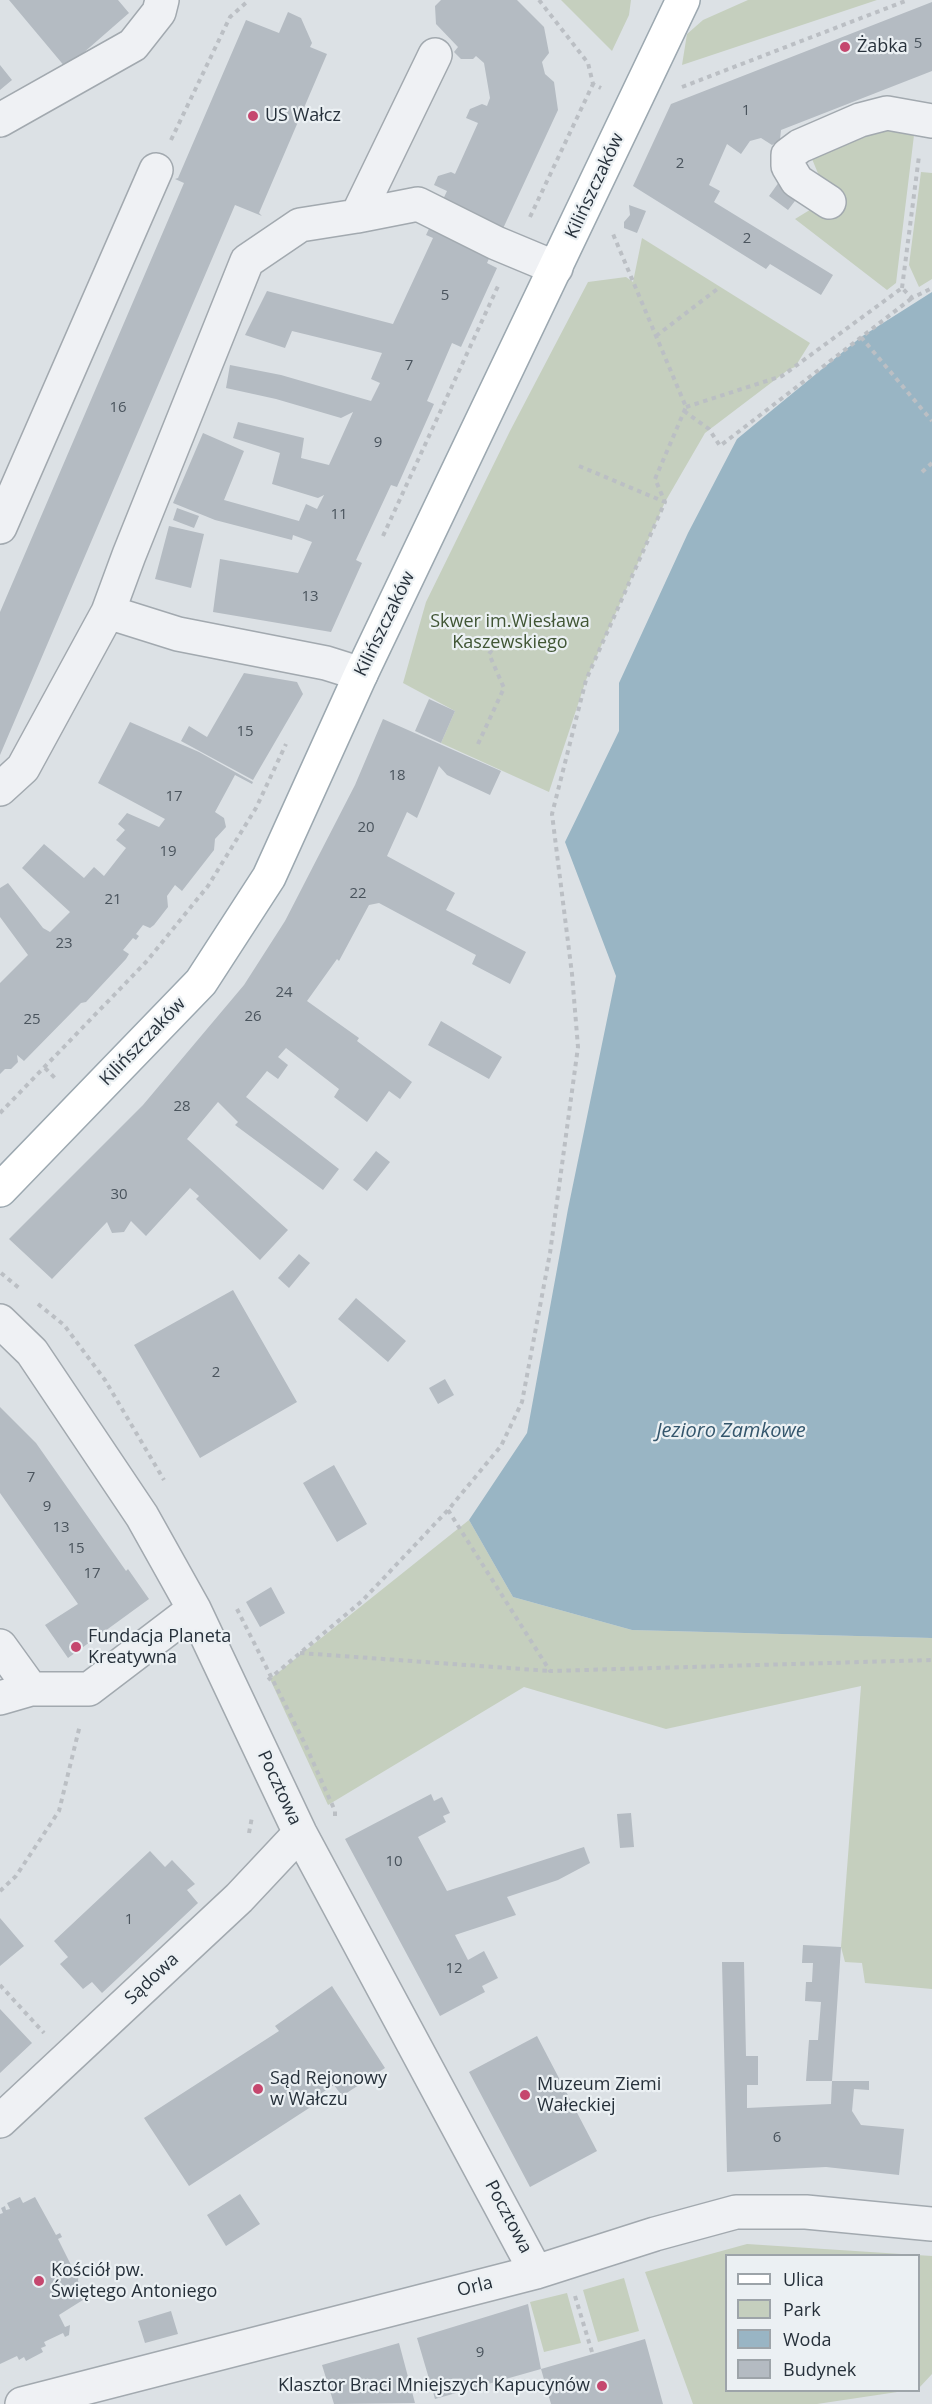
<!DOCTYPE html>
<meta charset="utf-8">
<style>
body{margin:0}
#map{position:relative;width:932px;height:2404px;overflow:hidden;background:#dce1e5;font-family:"Open Sans",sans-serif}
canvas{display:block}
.legend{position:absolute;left:725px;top:2254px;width:195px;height:138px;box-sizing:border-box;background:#ebf0f3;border:2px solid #9da4a9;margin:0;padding:8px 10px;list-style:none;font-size:18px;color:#27313b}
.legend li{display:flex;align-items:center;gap:12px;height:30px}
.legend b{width:30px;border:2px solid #9da4a9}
</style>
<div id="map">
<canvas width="932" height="2404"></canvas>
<ul class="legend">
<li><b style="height:8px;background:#fff"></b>Ulica</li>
<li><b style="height:16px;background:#c5cfbe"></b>Park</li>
<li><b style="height:16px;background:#99b5c4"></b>Woda</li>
<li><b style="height:16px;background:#b4bbc2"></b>Budynek</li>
</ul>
</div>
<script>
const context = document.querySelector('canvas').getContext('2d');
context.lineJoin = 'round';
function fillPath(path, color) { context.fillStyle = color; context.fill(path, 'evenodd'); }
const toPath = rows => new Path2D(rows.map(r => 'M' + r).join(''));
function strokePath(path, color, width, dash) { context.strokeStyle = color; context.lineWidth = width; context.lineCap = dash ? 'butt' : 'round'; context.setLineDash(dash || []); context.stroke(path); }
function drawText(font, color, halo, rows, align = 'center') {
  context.font = font + ' "Open Sans",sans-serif'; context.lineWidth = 4.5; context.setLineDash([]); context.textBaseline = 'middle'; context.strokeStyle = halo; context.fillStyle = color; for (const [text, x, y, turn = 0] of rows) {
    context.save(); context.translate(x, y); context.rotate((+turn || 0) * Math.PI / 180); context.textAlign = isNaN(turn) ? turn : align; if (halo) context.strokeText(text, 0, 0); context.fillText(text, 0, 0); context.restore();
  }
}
const green = toPath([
 [561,0,631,0,629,15,612,51],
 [748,0,877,0,682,65,687,34,703,20],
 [886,122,915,127,896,283,887,290,795,219,813,208,824,188,810,154],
 [921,172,932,173,932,279,919,287,909,265],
 [642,238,810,343,795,367,788,370,705,433,665,502,586,680,549,792,441,743,455,711,403,683,426,602,510,431,588,282,626,277,633,282],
 [469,1520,513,1597,632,1630,932,1638,932,1989,865,1983,862,1963,845,1962,841,1947,861,1686,666,1729,524,1687,328,1805,270,1679],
 [747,2244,932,2256,932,2374,919,2388,918,2256,726,2256,726,2390,904,2391,817,2404,693,2404,645,2272],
 [624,2278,639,2331,598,2342,583,2290],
 [567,2293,581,2343,544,2352,530,2302]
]);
const water = toPath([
 [932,292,932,1638,632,1630,513,1597,469,1520,527,1433,568,1209,616,976,565,842,619,731,619,683,688,533,737,439,861,337]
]);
const building = toPath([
 [9,0,118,0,129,13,66,68],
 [441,0,517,0,544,27,549,53,542,62,545,74,554,82,558,110,487,263,497,268,461,347,452,343,427,401,434,404,397,487,391,485,356,560,362,563,331,632,213,612,220,559,298,573,312,542,293,535,292,540,215,520,173,503,203,433,244,451,224,500,299,521,306,504,317,509,324,495,318,498,272,484,280,453,233,438,238,422,304,438,301,458,329,465,353,412,341,418,276,399,226,388,230,365,281,375,371,401,380,383,371,379,382,353,292,331,285,348,245,335,267,291,393,324,433,238,426,235,447,191,434,185,438,176,451,172,455,174,478,123,466,118,470,109,482,104,487,106,490,98,484,63,476,56,473,59,461,59,454,52,458,47,436,24,435,6],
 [932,2,932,71,781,130,780,140,772,145,761,138,750,141,741,154,727,144,709,185,720,191,714,202,833,275,821,295,770,264,766,269,633,186,671,104],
 [288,12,301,18,312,43,310,47,327,54,259,213,262,216,235,205,0,755,0,612,184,183,175,179,178,178,246,20,279,33],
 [0,65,12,80,0,90],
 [779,182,798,197,788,210,769,196],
 [629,205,646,211,637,233,624,228,624,222,630,215],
 [177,508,199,516,194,528,173,520],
 [169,526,204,534,191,588,155,579],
 [244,673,297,682,303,694,253,780,181,741,189,726,207,737],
 [429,699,455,711,441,743,415,731],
 [383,719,501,771,490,795,447,775,439,766,417,818,407,812,387,856,455,893,446,910,526,952,510,984,472,964,476,955,379,903,369,905,339,961,337,959,307,1001,359,1038,357,1041,412,1082,400,1099,389,1091,367,1122,334,1097,339,1089,286,1048,278,1057,288,1065,278,1079,267,1071,246,1097,339,1169,323,1190,235,1125,238,1122,218,1102,187,1139,288,1230,260,1260,196,1199,199,1196,190,1188,146,1236,131,1221,124,1232,112,1233,107,1222,52,1279,9,1239,143,1105,244,985,285,921,355,785],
 [130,722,199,752,253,782,252,784,235,775,215,812,224,818,226,827,215,839,214,850,182,891,175,885,167,896,168,907,154,925,150,928,143,925,136,934,139,936,136,940,133,938,123,950,129,954,126,959,86,1002,81,1003,24,1061,17,1055,18,1062,11,1069,5,1069,0,1074,0,983,28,955,0,917,0,888,8,883,43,928,50,932,70,912,22,868,44,844,84,878,94,867,104,876,126,848,116,840,125,830,118,824,127,813,159,827,165,819,98,783],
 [441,1021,502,1057,489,1079,428,1045],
 [376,1151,390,1162,367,1191,353,1180],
 [299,1254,310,1263,289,1288,278,1278],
 [233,1290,297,1402,200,1458,134,1345],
 [356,1298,406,1341,388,1362,338,1319],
 [445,1379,454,1395,438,1404,429,1388],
 [0,1407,36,1443,126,1571,128,1569,149,1599,68,1658,45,1625,78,1604,0,1493],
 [334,1465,367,1524,337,1542,303,1483],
 [271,1587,285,1613,260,1627,246,1602],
 [431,1794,434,1801,442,1797,450,1813,443,1816,446,1822,418,1837,447,1891,584,1847,590,1863,558,1880,507,1897,516,1915,455,1935,468,1960,484,1951,498,1978,482,1986,485,1992,440,2016,345,1839],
 [631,1813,634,1847,620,1848,617,1814],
 [150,1851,165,1867,172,1860,195,1884,187,1890,198,1903,102,1993,92,1982,83,1989,60,1964,68,1957,54,1941],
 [0,1918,24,1946,0,1966],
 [803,1945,841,1947,832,2081,806,2081,809,2040,818,2040,821,2002,805,2001,806,1982,812,1982,813,1963,802,1963],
 [722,1962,744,1962,746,2056,758,2056,758,2085,747,2085,747,2108,831,2104,832,2081,869,2081,869,2090,854,2089,852,2111,861,2125,904,2129,899,2175,826,2167,727,2172],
 [332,1986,385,2068,342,2096,334,2085,320,2094,323,2099,189,2186,144,2118,279,2031,275,2026],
 [0,2009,32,2043,0,2073],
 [537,2036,597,2151,530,2187,469,2072],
 [240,2194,260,2224,226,2246,207,2215],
 [20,2197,23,2203,35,2197,56,2235,60,2233,62,2237,58,2239,75,2273,79,2270,78,2281,86,2298,59,2315,65,2327,70,2325,69,2335,65,2337,63,2333,44,2342,46,2346,41,2348,43,2352,26,2361,24,2357,19,2360,17,2356,0,2364,0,2214,3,2213,1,2208,5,2206,6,2210,10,2209,7,2203],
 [528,2304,541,2369,645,2339,663,2404,551,2404,541,2369,435,2399,417,2338],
 [171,2311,178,2334,145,2343,138,2321],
 [399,2343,415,2403,334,2404,322,2365]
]);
const path = toPath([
 [539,0,588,63,593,84,601,88],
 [682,87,908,0],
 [171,140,230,17,249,0],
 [530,217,593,84],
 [902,288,919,156],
 [656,336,720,287],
 [861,337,932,421],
 [686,407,782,376,902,288,912,298,932,288],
 [684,411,709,429,720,446,912,298],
 [579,466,665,502],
 [922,472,932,463],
 [383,536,499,284],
 [478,744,504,688,489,654,501,637],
 [45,1068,57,1080],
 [0,1113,146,962,208,886,256,808,286,744],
 [1,1273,19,1288],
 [38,1304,64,1325,105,1380,164,1480],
 [448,1510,550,1671,932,1660],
 [237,1609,305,1744,335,1811,335,1819],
 [300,1653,550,1671],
 [268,1680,362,1601,448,1510,501,1446,522,1402,550,1253,578,1047,572,974,552,814,586,680,665,502,655,479,686,407,613,234],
 [249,1833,252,1817],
 [0,1891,16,1876,59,1811,80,1725],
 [0,1985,44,2033],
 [575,2296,592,2352]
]);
const minor = toPath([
 [0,120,133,45,159,12,162,0],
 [829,202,797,181,788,166,788,155,800,146,860,120,887,113,932,121],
 [357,216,418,204,496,243,556,268],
 [0,527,156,170],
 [361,674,326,663,178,634,108,612,129,555,247,261,300,225,357,216,435,55],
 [0,789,23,768,108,612],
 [0,1321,32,1352,142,1516,194,1609,300,1833,536,2272],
 [0,1646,31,1689],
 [0,1698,31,1689,89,1689,194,1609],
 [0,2121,239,1898,300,1833],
 [22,2404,536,2272,655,2234,736,2212,806,2212,932,2224]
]);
const major = toPath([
 [0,1190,201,982,269,877,361,674,683,0]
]);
const markers = [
 [845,47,6,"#c5476e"],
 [253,116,6,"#c5476e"],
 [76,1647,6,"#c5476e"],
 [258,2089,6,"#c5476e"],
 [525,2095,6,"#c5476e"],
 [39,2281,6,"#c5476e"],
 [602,2386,6,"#c5476e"]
];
const numberNames = [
 ["5",918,44],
 ["1",746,111],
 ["2",680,164],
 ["2",747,239],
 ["5",445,296],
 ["7",409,366],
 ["16",118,408],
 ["9",378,443],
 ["11",339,515],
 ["13",310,597],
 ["15",245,732],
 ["18",397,776],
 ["17",174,797],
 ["20",366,828],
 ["19",168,852],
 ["22",358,894],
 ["21",113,900],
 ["23",64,944],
 ["24",284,993],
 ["26",253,1017],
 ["25",32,1020],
 ["28",182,1107],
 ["30",119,1195],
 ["2",216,1373],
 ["7",31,1478],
 ["9",47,1507],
 ["13",61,1528],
 ["15",76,1549],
 ["17",92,1574],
 ["10",394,1862],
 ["1",129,1920],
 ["12",454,1969],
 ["6",777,2138],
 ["9",480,2353]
];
const poiNames = [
 ["Żabka",857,47],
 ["US Wałcz",265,116],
 ["Fundacja Planeta",88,1637],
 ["Kreatywna",88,1658],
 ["Sąd Rejonowy",270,2079],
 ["w Wałczu",270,2100],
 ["Muzeum Ziemi",537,2085],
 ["Wałeckiej",537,2106],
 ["Kościół pw.",51,2271],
 ["Świętego Antoniego",51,2292],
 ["Klasztor Braci Mniejszych Kapucynów",590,2386,"right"]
];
const streetNames = [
 ["Kilińszczaków",595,186,-65],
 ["Kilińszczaków",385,624,-64],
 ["Kilińszczaków",143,1042,-46],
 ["Pocztowa",279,1788,65],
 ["Sądowa",152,1979,-43],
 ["Pocztowa",508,2217,62],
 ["Orla",475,2287,-14]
];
const parkNames = [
 ["Skwer im.Wiesława",510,622],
 ["Kaszewskiego",510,643]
];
const waterNames = [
 ["Jezioro Zamkowe",731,1431]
];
fillPath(green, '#c5cfbe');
fillPath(water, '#99b5c4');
fillPath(building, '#b4bbc2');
strokePath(minor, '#a2a9af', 36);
strokePath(major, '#9ca8b0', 36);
strokePath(path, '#bbbfc4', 4, [4.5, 4.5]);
strokePath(minor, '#eff1f4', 33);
strokePath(major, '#fff', 33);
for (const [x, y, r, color] of markers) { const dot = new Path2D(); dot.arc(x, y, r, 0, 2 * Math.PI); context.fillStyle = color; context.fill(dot); strokePath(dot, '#ebf0f3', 2); }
drawText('15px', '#4a545d', null, numberNames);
drawText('18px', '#27313b', '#ebf0f3', poiNames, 'left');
drawText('18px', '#27313b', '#ebf0f3', streetNames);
drawText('18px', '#415635', '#ebf0f3', parkNames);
drawText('italic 20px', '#34566c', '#ebf0f3', waterNames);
</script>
